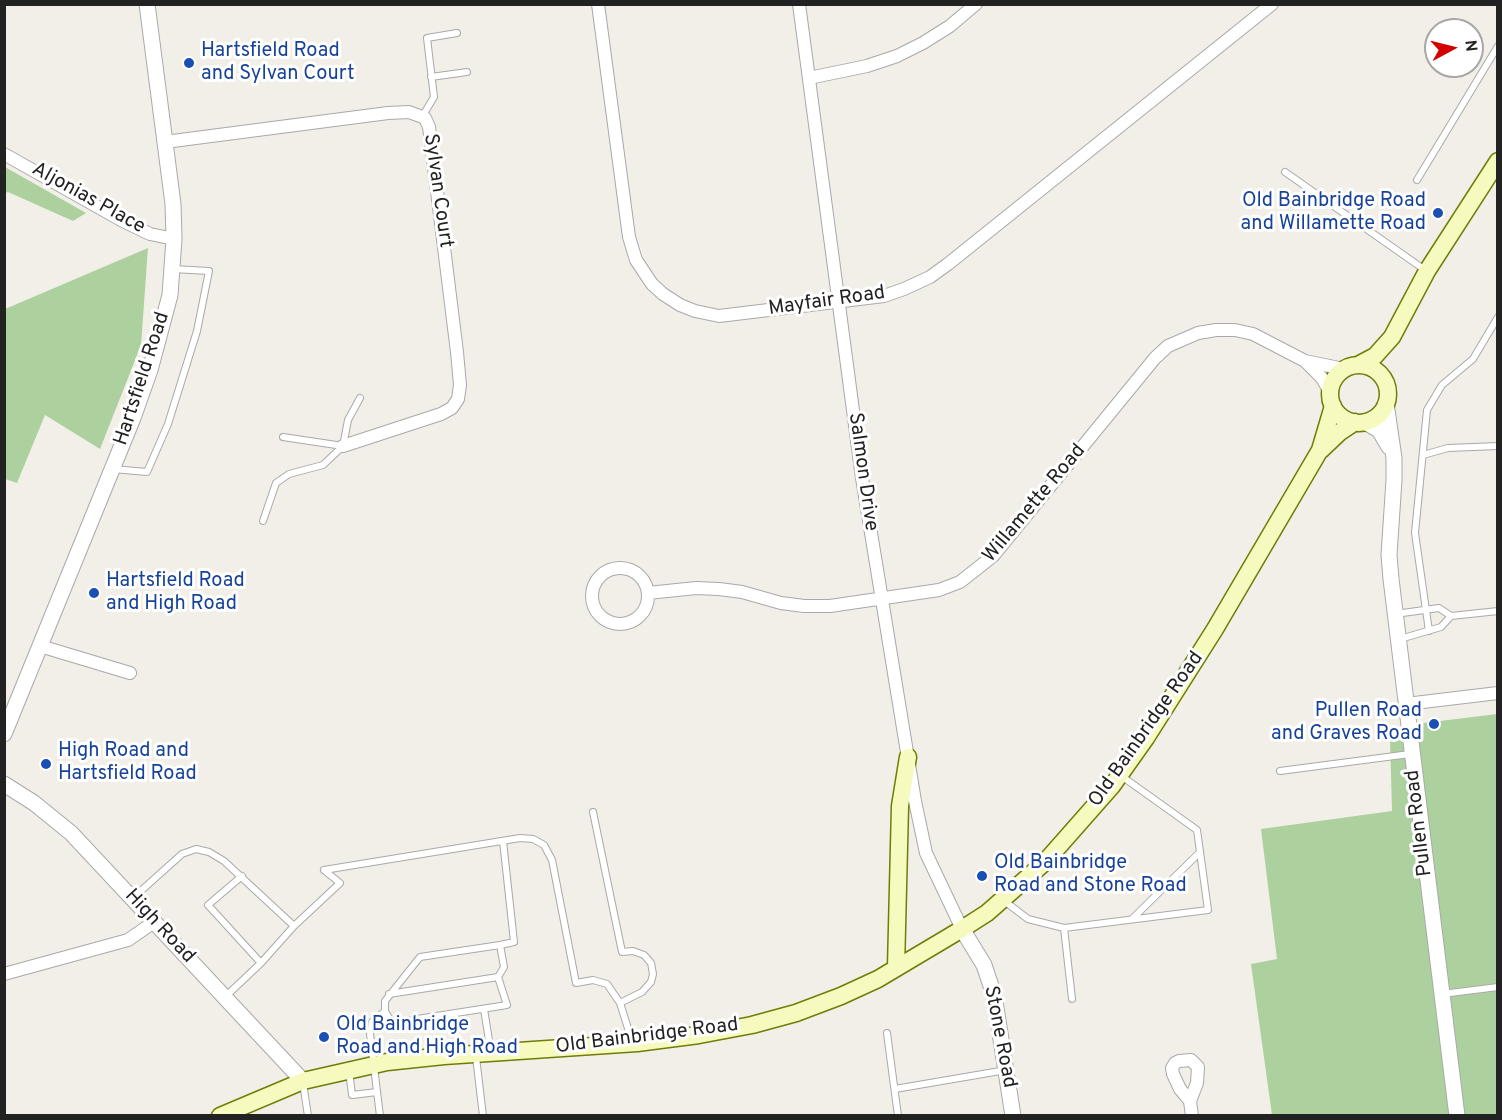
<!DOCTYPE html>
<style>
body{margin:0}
#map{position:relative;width:1502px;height:1120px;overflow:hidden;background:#f2efe9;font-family:Overpass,sans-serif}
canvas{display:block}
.frame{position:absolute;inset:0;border:6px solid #222;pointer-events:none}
.north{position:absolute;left:1424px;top:18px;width:60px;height:60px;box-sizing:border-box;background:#fff;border:2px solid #a7a7a7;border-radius:50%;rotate:83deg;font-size:16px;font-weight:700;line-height:24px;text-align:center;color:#222}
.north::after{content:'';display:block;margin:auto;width:21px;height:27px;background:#d40000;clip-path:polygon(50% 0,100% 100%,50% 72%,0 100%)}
</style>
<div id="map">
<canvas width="1502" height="1120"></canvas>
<div class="frame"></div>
<div class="north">N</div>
</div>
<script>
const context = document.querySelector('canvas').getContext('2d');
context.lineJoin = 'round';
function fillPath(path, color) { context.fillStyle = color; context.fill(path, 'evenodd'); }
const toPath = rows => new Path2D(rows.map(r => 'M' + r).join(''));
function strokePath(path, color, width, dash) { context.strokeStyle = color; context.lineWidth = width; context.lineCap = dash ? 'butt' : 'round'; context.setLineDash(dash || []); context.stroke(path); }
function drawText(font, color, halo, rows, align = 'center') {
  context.font = font + ' Overpass,sans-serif'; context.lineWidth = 6; context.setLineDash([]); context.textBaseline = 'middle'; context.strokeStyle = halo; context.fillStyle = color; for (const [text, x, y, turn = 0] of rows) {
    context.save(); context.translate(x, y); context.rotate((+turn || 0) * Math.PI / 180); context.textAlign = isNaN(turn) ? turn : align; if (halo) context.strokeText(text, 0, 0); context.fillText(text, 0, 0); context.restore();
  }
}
const forest = toPath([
 [5,167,86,213,73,221,8,192,5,193],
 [148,248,141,345,100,449,45,415,17,483,5,479,5,309],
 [1497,714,1497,1115,1272,1115,1251,964,1277,959,1261,829,1392,811,1390,738,1424,723]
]);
const service = toPath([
 [431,77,467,72],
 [422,117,434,97,427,38,457,33],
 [1285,172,1425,270],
 [1417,180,1498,46],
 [283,437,343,446],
 [1423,455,1448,448,1498,446],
 [113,469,147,472,168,424,197,331,209,271,173,269],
 [263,521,276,483,289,474,323,465,343,446,348,420,360,398],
 [1395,614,1439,608,1451,616],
 [1429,631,1415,533,1427,410,1442,385,1473,359,1498,317],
 [1400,639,1441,627,1451,616,1498,611],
 [1280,771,1410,754],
 [593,812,622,952,633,951,644,955,651,963,653,974,651,982,642,992,620,1003],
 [324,870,520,838,533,839,544,845,552,860,576,983,593,980,607,984,620,1003,632,1041],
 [242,876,208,905,261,963],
 [134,897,182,854,196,849,209,852,224,861,294,926],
 [1003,900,1028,919,1064,928,1208,910,1197,830,1120,775],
 [1132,919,1200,852],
 [1064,928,1072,999],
 [500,945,504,967,498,977,507,1005,398,1022,390,1020,385,1011,385,1001,420,957,500,945,514,942,503,841],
 [389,994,498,977],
 [1442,994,1498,987],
 [225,997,261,963,294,926,340,883,324,870],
 [484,1009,491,1053],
 [887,1033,898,1116],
 [476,1057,483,1116],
 [349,1071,352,1095,377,1092],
 [303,1083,308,1116],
 [895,1089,1006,1070],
 [380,1116,370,1034,372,1022,385,1011]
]);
const minor = toPath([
 [598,4,629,237,636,260,652,284,663,294,680,305,695,311,719,316,884,296,904,289,930,277,948,264,1272,4],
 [799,4,862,478,915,801,926,853,962,929],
 [809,78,867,66,897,56,923,43,950,26,976,4],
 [165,142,388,113,409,112,425,118,429,127,457,352,460,385,458,399,452,408,441,414,343,446],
 [4,154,121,220,150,234,174,239],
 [1306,362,1322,378,1330,392],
 '592 596a28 28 0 1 1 56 0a28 28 0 1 1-56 0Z',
 [648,593,696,588,719,589,742,592,781,603,804,606,830,606,939,590,960,582,993,556,1155,358,1168,346,1198,333,1216,330,1235,330,1253,334,1305,361,1344,369],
 [40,646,130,673],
 [1406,704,1498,693],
 [4,974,128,940,154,922],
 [1190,1101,1197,1083,1198,1067,1191,1060,1179,1061,1175,1063,1172,1068,1173,1074,1180,1089,1190,1101,1192,1116]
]);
const tertiary = toPath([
 [1386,403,1394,458,1394,480,1389,555,1391,579,1457,1116],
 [1365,422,1379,430,1389,447],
 [4,734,133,418,150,370,170,295,174,239,173,204,147,4],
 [4,784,34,803,71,833,303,1081],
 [962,929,984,965,994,995,1013,1116]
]);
const secondary = toPath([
 [1358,365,1375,356,1392,337,1427,271,1498,161],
 '1330 394a29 29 0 1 1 58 0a29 29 0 1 1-58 0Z',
 [1321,450,1340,432,1355,422],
 [896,968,900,806,908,757],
 [220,1116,303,1081,387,1062,444,1056,637,1043,699,1035,752,1025,796,1013,841,996,878,979,962,929,987,913,1045,862,1112,786,1146,738,1215,629,1320,450,1333,406]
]);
const markers = [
 [189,63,6,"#1a4fb4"],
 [1438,213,6,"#1a4fb4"],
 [94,593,6,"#1a4fb4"],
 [1434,724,6,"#1a4fb4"],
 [46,764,6,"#1a4fb4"],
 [982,876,6,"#1a4fb4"],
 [324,1037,6,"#1a4fb4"]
];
const transitNames = [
 ["Hartsfield Road",201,52],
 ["and Sylvan Court",201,75],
 ["Old Bainbridge Road",1426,202,"right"],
 ["and Willamette Road",1426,225,"right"],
 ["Hartsfield Road",106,582],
 ["and High Road",106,605],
 ["Pullen Road",1422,712,"right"],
 ["and Graves Road",1422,735,"right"],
 ["High Road and",58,752],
 ["Hartsfield Road",58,775],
 ["Old Bainbridge",994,864],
 ["Road and Stone Road",994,887],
 ["Old Bainbridge",336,1026],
 ["Road and High Road",336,1049]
];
const streetNames = [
 ["Sylvan Court",437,191,82],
 ["Aljonias Place",88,199,29],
 ["Mayfair Road",827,302,-8],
 ["Hartsfield Road",143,379,-72],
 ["Salmon Drive",862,472,82],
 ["Willamette Road",1035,504,-50],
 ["Old Bainbridge Road",1147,730,-55],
 ["Pullen Road",1420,823,-97],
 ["High Road",159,927,47],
 ["Old Bainbridge Road",647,1037,-7],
 ["Stone Road",999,1037,79]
];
fillPath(forest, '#add19e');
strokePath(service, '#a9a9a9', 8);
strokePath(minor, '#a9a9a9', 14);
strokePath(tertiary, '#a9a9a9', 17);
strokePath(secondary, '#707d05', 19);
strokePath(service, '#fff', 6);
strokePath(minor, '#fff', 12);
strokePath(tertiary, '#fff', 15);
strokePath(secondary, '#f7fabf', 16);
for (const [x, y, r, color] of markers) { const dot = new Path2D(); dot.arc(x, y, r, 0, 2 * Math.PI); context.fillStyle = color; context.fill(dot); strokePath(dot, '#fff', 2); }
drawText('20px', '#164399', '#fff', transitNames, 'left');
drawText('20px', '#222', '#fff', streetNames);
</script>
